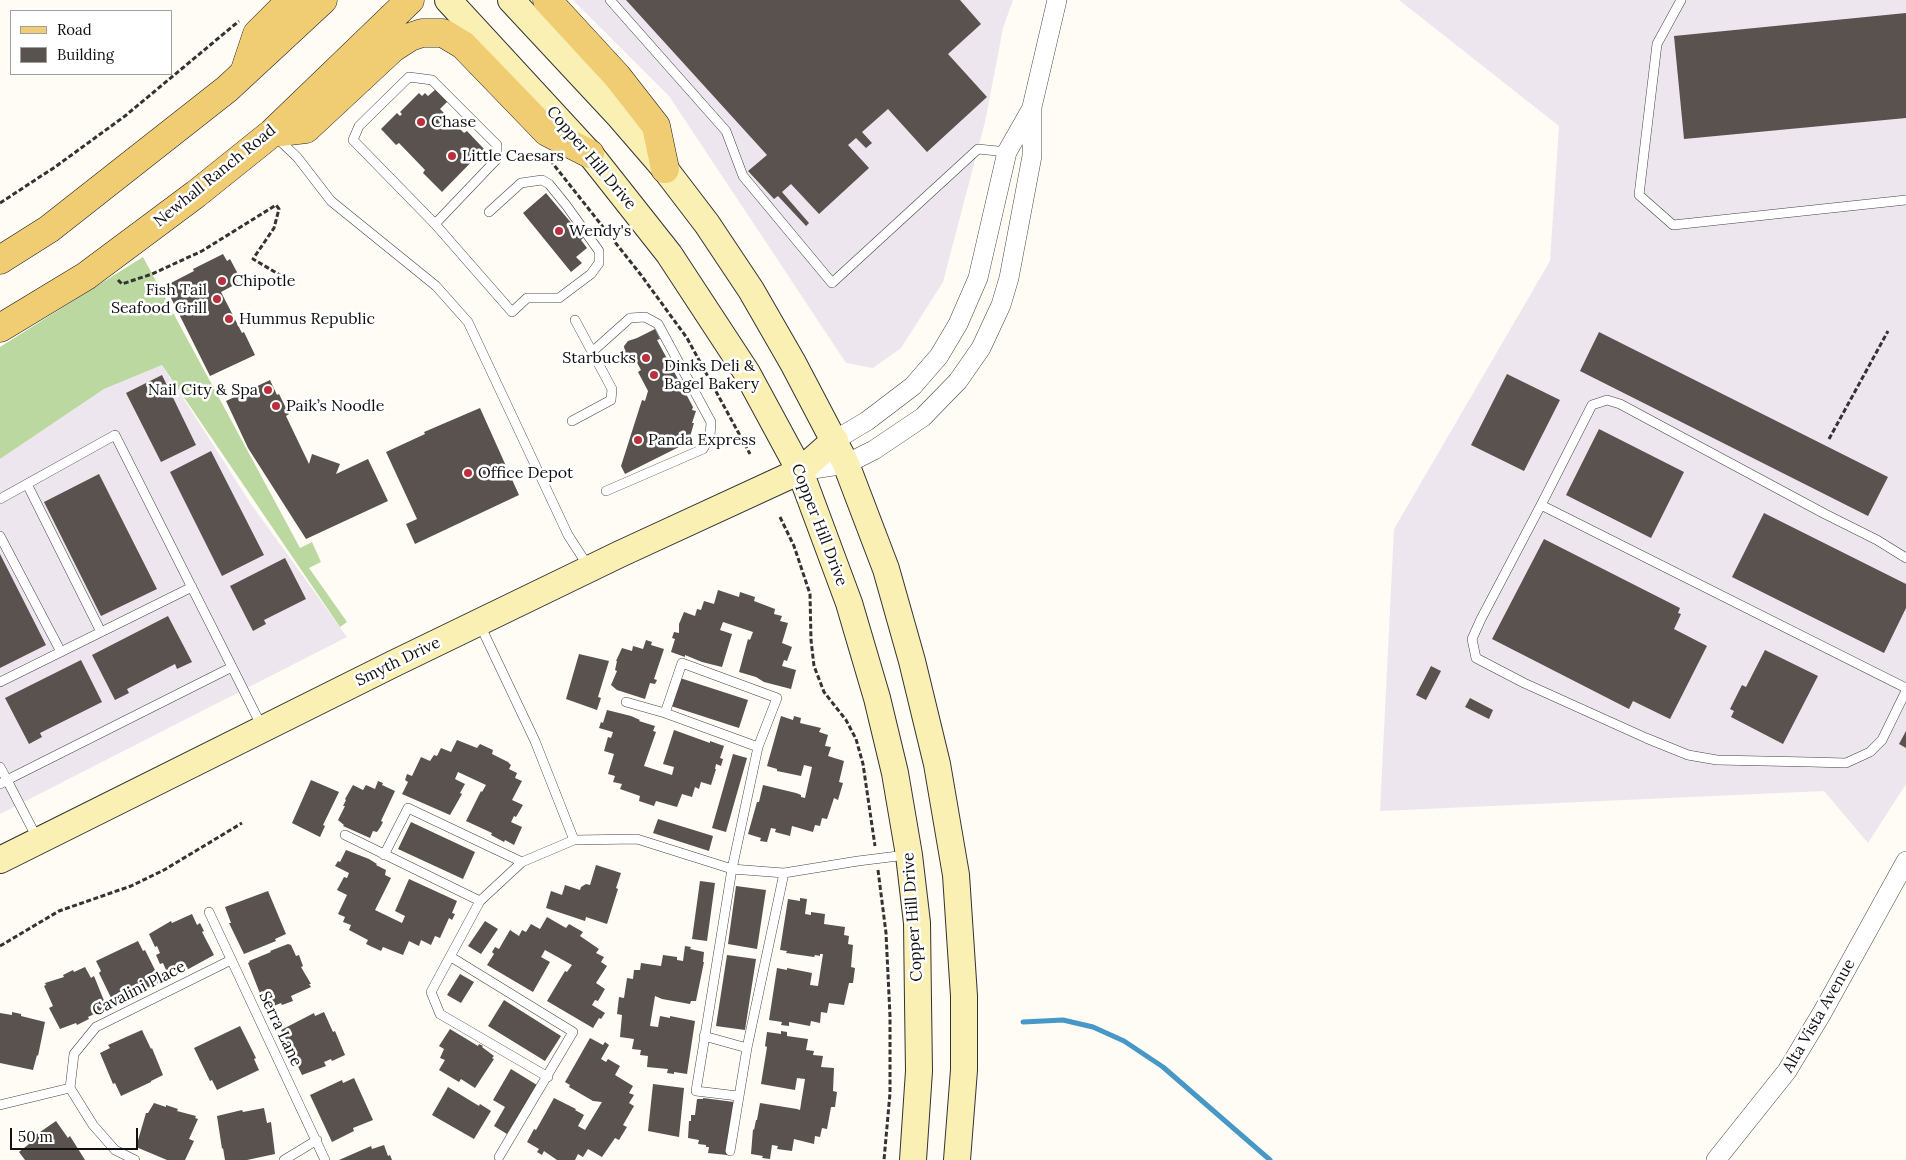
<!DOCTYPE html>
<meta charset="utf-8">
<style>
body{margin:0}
#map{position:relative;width:1906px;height:1160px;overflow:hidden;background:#fefcf5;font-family:Lora,serif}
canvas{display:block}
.legend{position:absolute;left:10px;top:10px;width:162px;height:65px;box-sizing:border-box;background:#fff;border:1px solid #a0a0a0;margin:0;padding:6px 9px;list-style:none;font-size:15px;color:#111}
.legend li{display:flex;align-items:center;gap:10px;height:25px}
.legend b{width:25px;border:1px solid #a0a0a0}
.scale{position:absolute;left:10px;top:1128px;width:128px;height:22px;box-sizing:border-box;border:2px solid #111;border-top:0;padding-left:6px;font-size:15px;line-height:18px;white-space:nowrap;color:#111;-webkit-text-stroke:4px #fff;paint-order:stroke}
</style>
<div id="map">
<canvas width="1906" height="1160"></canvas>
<ul class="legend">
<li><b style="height:6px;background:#f0cd73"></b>Road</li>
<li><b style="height:14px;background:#59524e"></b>Building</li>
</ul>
<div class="scale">50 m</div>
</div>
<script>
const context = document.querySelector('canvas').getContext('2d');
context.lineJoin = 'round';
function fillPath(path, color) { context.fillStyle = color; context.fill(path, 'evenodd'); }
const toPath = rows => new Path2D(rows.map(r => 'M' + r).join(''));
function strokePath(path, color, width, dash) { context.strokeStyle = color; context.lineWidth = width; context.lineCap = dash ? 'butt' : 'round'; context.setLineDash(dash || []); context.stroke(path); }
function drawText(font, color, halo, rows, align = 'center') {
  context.font = font + ' Lora,serif'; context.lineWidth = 5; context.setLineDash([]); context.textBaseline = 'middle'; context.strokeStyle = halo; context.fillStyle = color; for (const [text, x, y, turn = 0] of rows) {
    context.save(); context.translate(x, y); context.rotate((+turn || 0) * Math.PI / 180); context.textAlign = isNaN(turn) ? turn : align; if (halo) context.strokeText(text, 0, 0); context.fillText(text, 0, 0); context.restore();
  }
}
const industrial = toPath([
 [573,0,1013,0,1003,28,985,122,943,282,901,348,873,368,846,363,669,96],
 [1399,0,1906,0,1906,784,1868,843,1824,791,1380,811,1394,529,1550,261,1559,126],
 [162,365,251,504,347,637,0,814,0,459,104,389]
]);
const forest = toPath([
 [143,257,300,548,312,542,321,562,309,568,347,622,340,627,162,365,104,389,0,459,0,347]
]);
const stream = toPath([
 [1023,1022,1063,1020,1093,1027,1124,1041,1163,1067,1270,1160]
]);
const building = toPath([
 [626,0,960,0,981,24,948,54,987,97,927,152,888,109,862,132,872,143,866,148,856,138,848,145,869,168,819,214,791,184,782,192,809,223,806,226,778,196,774,199,748,171,767,155],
 [1906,13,1906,118,1684,139,1674,36],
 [436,89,448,101,440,109,464,133,467,131,484,149,442,192,423,173,425,170,399,143,396,145,381,129,397,113,400,116,402,114,400,112,419,93,422,96,425,93,428,96],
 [546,193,573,225,570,227,577,235,579,233,583,238,581,240,587,248,576,257,582,263,571,272,523,213],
 [223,254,227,261,230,259,238,274,235,276,238,283,221,292,242,333,244,332,255,355,210,376,165,286,194,271,193,269],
 [655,329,660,339,657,340,693,407,692,410,696,411,692,423,694,423,687,447,683,445,625,474,621,466,642,400,645,401,648,391,638,372,641,370,635,359,630,359,625,354,624,346,628,341,637,338],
 [1599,332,1888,477,1868,516,1580,371],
 [1507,374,1560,400,1524,471,1471,445],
 [162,375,196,445,161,462,126,393],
 [270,380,277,395,279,394,289,414,286,416,309,464,312,454,340,464,336,474,368,459,388,501,306,539,248,448,226,401],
 [480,408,519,495,415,544,406,524,417,519,386,452,425,434,424,432],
 [1599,429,1684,472,1651,538,1566,495],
 [211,451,264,555,222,576,170,472],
 [99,474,157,589,101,616,44,502],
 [1764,513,1906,584,1906,608,1884,653,1732,577],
 [1544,539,1680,608,1678,613,1681,614,1674,629,1707,646,1670,719,1633,701,1629,709,1492,639],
 [0,554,46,645,0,668],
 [285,558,306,599,264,620,266,624,253,631,230,586],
 [718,590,739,597,740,592,755,597,754,601,775,609,774,614,782,616,780,621,788,623,782,643,792,647,787,661,784,660,782,666,796,670,791,689,764,682,756,677,739,672,748,639,750,640,753,632,723,622,720,630,732,634,722,667,702,662,685,655,685,657,671,652,675,639,672,638,674,632,679,633,679,624,684,612,695,616,697,609,701,610,704,601,714,604],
 [168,616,192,662,177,669,175,664,127,689,129,693,115,700,92,655],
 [646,640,652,642,651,645,664,649,654,679,657,680,655,684,650,683,645,699,617,690,611,685,617,671,615,670,617,661,616,661,622,648,632,651,633,646,643,649],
 [1765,650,1818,676,1783,744,1731,717,1734,711,1730,709,1742,685,1746,687],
 [579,654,609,661,598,697,601,698,597,710,566,699],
 [81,660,102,702,40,733,42,737,29,744,5,698],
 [1431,666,1441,671,1426,700,1416,695],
 [680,678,748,700,739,728,671,706],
 [1470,698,1493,710,1489,719,1465,707],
 [607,710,631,716,640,720,639,721,655,726,653,731,656,732,644,766,672,775,674,767,663,764,674,730,710,743,710,741,724,746,720,758,723,759,721,766,716,764,715,769,716,769,711,785,701,782,699,789,695,787,692,797,682,794,677,807,656,801,654,806,639,801,640,796,620,789,622,784,613,782,615,776,608,774,614,754,604,751,608,737,611,738,613,732,599,728,601,722,603,723],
 [781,716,793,720,794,716,801,718,800,723,821,728,819,732,828,735,825,746,831,747,828,756,844,761,839,782,843,783,838,800,834,798,827,819,822,818,820,826,815,825,813,832,792,826,790,836,775,832,776,829,771,828,767,842,760,841,761,838,748,834,757,802,759,802,763,785,796,793,801,795,801,797,805,798,812,767,804,765,801,776,777,771,777,769,767,766],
 [1906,731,1906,748,1899,744],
 [457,740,477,748,480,744,493,750,492,754,508,762,511,765,509,769,517,773,515,778,522,781,512,800,523,805,516,817,514,816,511,822,522,827,514,845,505,840,504,842,491,835,492,833,466,821,481,791,482,792,486,785,458,772,455,779,465,784,460,793,462,794,450,815,402,794,408,782,405,780,407,774,412,776,421,757,430,761,434,755,437,756,441,748,451,752],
 [733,754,747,758,726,832,712,828],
 [311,780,339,792,323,825,325,826,320,837,292,823],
 [378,781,383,783,382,785,395,791,381,821,383,822,381,826,377,832,373,831,370,838,343,826,344,825,338,820,345,806,343,806,346,800,345,799,353,785,363,790,366,785,375,789],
 [658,819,713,836,709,851,653,833],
 [411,822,475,852,463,879,398,849],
 [346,850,369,859,377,864,376,865,386,870,385,875,391,878,375,910,402,923,405,916,395,911,409,879,457,901,452,913,455,914,452,920,449,918,440,938,435,936,431,945,421,940,419,946,409,941,403,955,383,947,381,951,366,944,368,940,349,930,351,925,343,922,345,917,338,914,347,895,337,890,344,877,347,878,349,873,335,866,338,861,340,862],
 [596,865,621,873,616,888,618,889,607,924,586,917,585,921,546,908,551,891,562,895,565,885,580,890,581,887,586,884,590,885],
 [700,881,715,883,707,941,692,939],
 [736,886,766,890,757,949,728,944],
 [268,891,286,934,275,939,276,941,244,954,229,923,231,923,225,907],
 [800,898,807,899,805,914,811,915,811,912,825,914,824,924,845,927,844,935,849,936,848,944,853,945,851,967,855,968,853,983,849,983,844,1005,829,1003,827,1013,821,1012,820,1023,811,1021,810,1026,789,1022,789,1026,781,1025,782,1022,769,1020,777,968,787,970,787,968,812,973,810,985,818,986,823,954,820,954,820,956,815,955,814,957,786,953,787,951,780,950,788,899,800,901],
 [192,914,197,925,200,923,204,931,202,932,214,955,183,972,183,970,169,977,163,963,160,964,156,955,160,953,157,946,155,947,149,934,171,921,172,923],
 [547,917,566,928,569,924,583,932,580,936,599,949,596,953,604,957,601,962,607,966,596,983,605,989,598,1001,595,1000,592,1005,605,1013,601,1019,599,1018,593,1028,547,1001,565,971,567,972,572,965,545,950,541,957,550,962,533,992,487,965,494,954,492,952,495,947,499,949,510,930,519,936,522,930,526,932,531,924,540,929],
 [485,921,498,929,481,954,468,946],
 [138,941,143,951,145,950,161,982,114,1004,99,973,101,971,96,961],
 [288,944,291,945,296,956,299,955,303,966,301,967,311,984,309,984,311,987,291,996,293,1001,282,1005,281,1003,269,1008,263,995,261,996,248,963,250,962,249,961,271,952,270,951],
 [685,946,691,947,690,949,704,952,703,962,704,962,696,1001,691,1001,690,1004,662,999,655,996,650,1026,658,1027,660,1016,670,1018,670,1016,695,1021,687,1074,674,1072,674,1074,667,1073,668,1069,647,1067,648,1056,640,1055,641,1050,632,1049,634,1039,620,1037,622,1015,617,1014,619,997,624,998,627,978,633,979,634,970,640,970,641,963,661,966,663,955,677,957,677,960,683,961],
 [727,955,756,959,745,1030,716,1026],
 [85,967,91,978,94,976,107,1008,88,1017,89,1019,77,1025,76,1023,60,1029,49,1008,53,1006,44,986,46,985,45,983,64,977,63,975,73,970,74,972],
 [460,974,474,982,461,1003,447,995],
 [504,1000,561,1036,545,1061,488,1026],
 [12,1012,21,1014,21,1016,45,1022,38,1056,37,1055,33,1070,0,1063,0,1013,12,1015],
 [324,1012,333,1032,335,1031,345,1055,332,1061,331,1059,324,1062,326,1066,302,1075,281,1030,314,1013,315,1016],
 [240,1026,256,1058,254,1059,259,1070,217,1090,212,1080,210,1081,194,1048],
 [450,1029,478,1046,479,1044,483,1046,482,1047,494,1056,492,1058,494,1059,475,1088,461,1079,459,1082,439,1070,445,1060,440,1058,444,1049,439,1046],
 [142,1030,151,1049,152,1048,163,1075,151,1081,151,1082,121,1096,115,1083,113,1084,100,1053,110,1048,108,1045],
 [781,1031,787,1032,787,1036,808,1039,806,1050,814,1051,813,1055,823,1056,821,1067,834,1068,833,1091,837,1092,835,1107,831,1107,827,1129,822,1128,820,1137,815,1136,814,1144,794,1139,792,1151,777,1149,778,1146,772,1145,770,1159,762,1158,763,1156,751,1154,753,1129,754,1130,756,1120,757,1120,760,1103,797,1109,800,1110,805,1079,797,1078,795,1090,761,1084,767,1047,765,1046,767,1032,781,1034],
 [590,1038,603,1045,605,1042,609,1045,601,1059,606,1062,608,1059,620,1066,615,1075,633,1086,629,1093,634,1095,629,1103,634,1106,623,1125,627,1127,619,1140,615,1138,602,1157,588,1149,583,1157,578,1154,575,1160,557,1160,544,1151,542,1155,537,1152,539,1149,527,1142,534,1129,536,1130,554,1098,576,1109,575,1110,584,1115,578,1126,585,1130,602,1102,593,1101,569,1087,570,1085,565,1082],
 [511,1069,537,1085,507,1134,494,1126,505,1107,493,1100],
 [354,1078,373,1120,353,1128,354,1131,332,1142,310,1095,342,1080,343,1083],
 [653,1084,684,1088,679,1137,648,1131],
 [448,1087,479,1106,480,1104,491,1111,474,1139,432,1115],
 [703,1098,734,1102,727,1155,708,1153,709,1147,706,1147,706,1145,698,1144,699,1140,688,1138,689,1121,691,1121,691,1115,695,1115,697,1099,703,1099],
 [154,1103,166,1107,166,1105,178,1109,177,1111,196,1116,195,1118,198,1119,189,1139,194,1141,185,1160,167,1160,136,1147,146,1113,148,1113],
 [264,1108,267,1123,271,1122,275,1154,247,1160,225,1160,223,1148,222,1149,217,1116,242,1110,243,1112],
 [56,1121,68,1138,70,1136,85,1160,25,1160,19,1152,29,1144,27,1141],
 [384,1145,388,1156,390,1155,392,1160,339,1160,371,1146,372,1149]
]);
const path = toPath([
 [550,160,641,275,687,338,750,454],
 [0,203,55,167,125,116,239,21],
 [118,280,122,284,152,274,202,251,276,205,279,209,274,228,253,259,280,275],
 [1829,439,1888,331],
 [780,517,794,546,810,594,811,640,814,666,824,692,846,720,856,739,863,764,875,846],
 [878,870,886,933,890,1016,890,1093,884,1160],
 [0,946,59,911,131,886,164,870,242,823]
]);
const lane = toPath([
 [610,0,726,131,743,176,832,283,978,149,1007,152],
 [1681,0,1657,44,1639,195,1673,225,1906,200],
 [277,138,297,157,331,201,436,286,468,322,568,535,588,566],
 [435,224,497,159,497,145,432,80,409,77,359,126,353,140,435,224,512,312,527,298,559,298,591,274,599,263,599,251,566,205,549,184,542,180,521,183,489,212],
 [592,352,630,318,645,317,658,324,711,422,710,437,703,449,606,491],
 [572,421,611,400,612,389,575,320],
 [27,484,101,632],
 [0,499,115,435,232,667],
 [1541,505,1481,619,1472,639,1476,658,1524,683,1646,738,1688,755,1717,760,1810,762,1846,763,1870,752,1882,740,1906,691],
 [0,536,61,652],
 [1906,558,1877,540,1825,514,1620,404,1607,400,1592,405,1541,505,1906,688],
 [480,625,535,741,574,840],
 [0,682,192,587],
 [626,702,665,713,758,747],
 [665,713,682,663,777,698,758,747,732,869,696,1091,738,1096],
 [0,767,7,780,0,784],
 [345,835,480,901],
 [37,838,7,780,232,667,262,727],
 [384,855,408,808,522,862],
 [209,912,325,1160],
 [451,957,573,1032,499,1157],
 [704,1036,747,1048],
 [548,1077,440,1014,431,992,480,901,522,862,574,840,637,839,732,869,784,873,858,861,906,855],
 [0,1105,70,1088],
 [730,1151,747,1048,784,873],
 [135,1160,115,1150,93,1125,70,1088,74,1054,96,1027,231,960],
 [284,1160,317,1140]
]);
const street = toPath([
 [835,440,867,421,913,386,939,356,958,324,978,278,1007,152,1032,108],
 [800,471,846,464,874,450,923,417,958,381,981,348,1001,305,1009,278,1032,156,1032,107,1057,0],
 [1716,1160,1787,1071,1822,1013,1906,861]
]);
const secondary = toPath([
 [448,0,590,154,669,254,747,373,800,471,849,603,877,698,895,773,909,855,917,923,918,1002,919,1071,913,1160],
 [511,0,620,117,665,169,707,224,751,290,793,363,846,464,886,569,912,661,937,764,956,875,964,996,964,1070,957,1160],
 [0,860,393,664,620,554,800,471,835,440]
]);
const primary = toPath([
 [547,0,617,76,656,126,665,169],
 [245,70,257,34,291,0],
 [272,133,306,129,393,48,410,37,422,33,443,33,463,45,547,132,590,154],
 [0,260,49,229,227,89,323,0],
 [0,328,86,276,196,194,272,133,410,0]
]);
const markers = [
 [421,122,5,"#ba303c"],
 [452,156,5,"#ba303c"],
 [559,231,5,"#ba303c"],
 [222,281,5,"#ba303c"],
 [217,299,5,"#ba303c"],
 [229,319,5,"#ba303c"],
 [646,358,5,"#ba303c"],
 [654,375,5,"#ba303c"],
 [268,390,5,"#ba303c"],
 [276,406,5,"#ba303c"],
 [638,440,5,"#ba303c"],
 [468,473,5,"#ba303c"]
];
const poiNames = [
 ["Chase",431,122],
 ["Little Caesars",462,156],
 ["Wendy's",569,231],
 ["Chipotle",232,281],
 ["Fish Tail",207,290,"right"],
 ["Seafood Grill",207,308,"right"],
 ["Hummus Republic",239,319],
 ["Starbucks",636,358,"right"],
 ["Dinks Deli &",664,366],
 ["Bagel Bakery",664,384],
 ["Nail City & Spa",258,390,"right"],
 ["Paik’s Noodle",286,406],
 ["Panda Express",648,440],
 ["Office Depot",478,473]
];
const streetNames = [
 ["Copper Hill Drive",591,158,50],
 ["Newhall Ranch Road",215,176,-39],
 ["Copper Hill Drive",819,525,69],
 ["Smyth Drive",398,662,-26],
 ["Copper Hill Drive",913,917,-94],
 ["Cavalini Place",139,989,-27],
 ["Alta Vista Avenue",1819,1016,-60],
 ["Serra Lane",280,1029,65]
];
fillPath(industrial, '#ede6ee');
fillPath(forest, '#bbd8a0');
strokePath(stream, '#4798c6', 5);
fillPath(building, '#59524e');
strokePath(lane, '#444', 10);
strokePath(street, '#444', 20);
strokePath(secondary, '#333', 28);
strokePath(primary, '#222', 29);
strokePath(path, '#333', 3, [5, 2.5]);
strokePath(lane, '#fff', 9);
strokePath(street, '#fff', 19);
strokePath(secondary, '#faf0b4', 26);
strokePath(primary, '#f0cd73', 28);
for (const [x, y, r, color] of markers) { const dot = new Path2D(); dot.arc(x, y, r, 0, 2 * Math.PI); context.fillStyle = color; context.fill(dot); strokePath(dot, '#fff', 2); }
drawText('16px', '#111', '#fff', poiNames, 'left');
drawText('16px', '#111', '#fff', streetNames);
</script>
